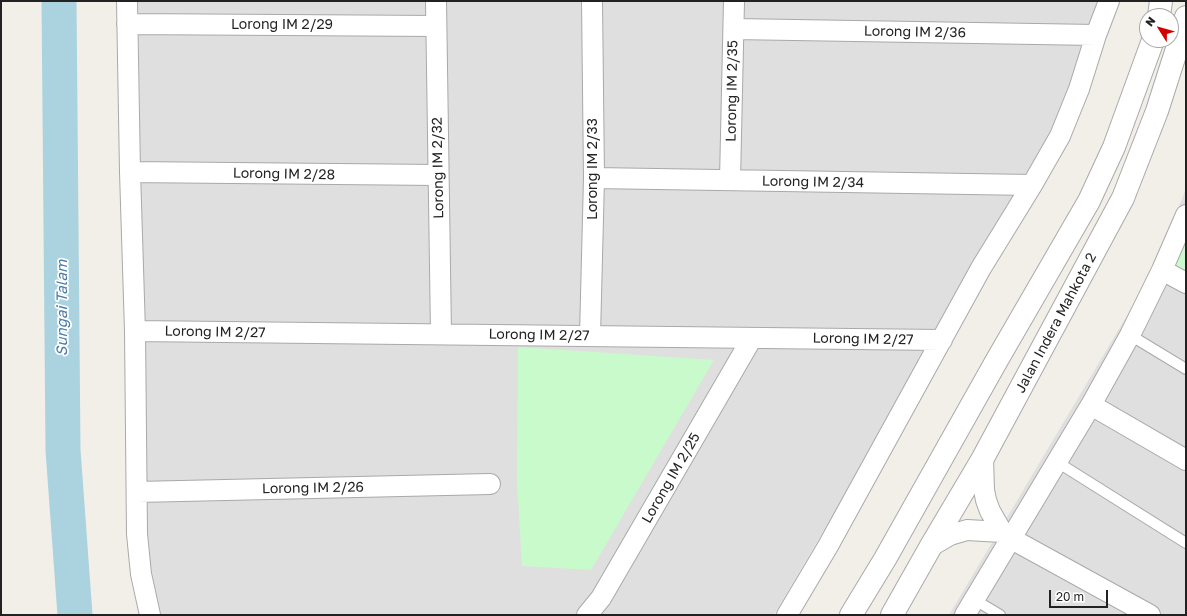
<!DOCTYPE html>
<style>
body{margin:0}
#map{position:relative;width:1187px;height:616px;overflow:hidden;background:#f2efe9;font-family:"Golos Text",sans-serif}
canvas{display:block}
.frame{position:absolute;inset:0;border:2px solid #222;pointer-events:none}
.north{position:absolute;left:1139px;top:8px;width:40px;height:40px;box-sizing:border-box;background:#fff;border:1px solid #a7a7a7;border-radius:50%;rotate:307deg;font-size:11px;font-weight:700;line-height:16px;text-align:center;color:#222}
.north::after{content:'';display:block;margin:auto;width:14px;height:18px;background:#d40000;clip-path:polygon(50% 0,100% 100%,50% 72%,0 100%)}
.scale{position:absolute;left:1049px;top:590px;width:59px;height:18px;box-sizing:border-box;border:2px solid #222;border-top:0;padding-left:5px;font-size:12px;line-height:14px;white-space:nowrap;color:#222;-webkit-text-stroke:3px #fff;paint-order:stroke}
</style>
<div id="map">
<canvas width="1187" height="616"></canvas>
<div class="frame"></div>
<div class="north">N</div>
<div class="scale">20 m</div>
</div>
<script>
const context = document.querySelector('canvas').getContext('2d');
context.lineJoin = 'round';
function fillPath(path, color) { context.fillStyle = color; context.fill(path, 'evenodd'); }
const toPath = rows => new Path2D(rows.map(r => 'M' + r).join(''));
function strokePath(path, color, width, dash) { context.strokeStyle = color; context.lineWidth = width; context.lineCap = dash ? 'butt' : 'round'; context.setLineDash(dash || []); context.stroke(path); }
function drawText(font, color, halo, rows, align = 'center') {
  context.font = font + ' "Golos Text",sans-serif'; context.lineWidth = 3.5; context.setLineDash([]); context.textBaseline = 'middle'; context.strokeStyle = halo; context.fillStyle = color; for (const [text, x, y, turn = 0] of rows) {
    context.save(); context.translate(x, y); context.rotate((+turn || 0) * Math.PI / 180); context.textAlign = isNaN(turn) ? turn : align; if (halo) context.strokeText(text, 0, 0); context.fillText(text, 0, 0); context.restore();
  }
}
const residential = toPath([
 [138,1,1107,1,1103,39,935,342,774,615,147,615],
 [1186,188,1186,615,949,615,1157,265]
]);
const park = toPath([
 [1186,239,1186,276,1174,269],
 [518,347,714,360,591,570,522,566,517,482]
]);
const river = toPath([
 [59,1,63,450,75,615]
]);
const service = toPath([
 [1130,335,1186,369],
 [1057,462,1186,543],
 [975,600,1000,615]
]);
const minor = toPath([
 [127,1,130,172,135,331,137,534,141,574,150,615],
 [436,1,441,334],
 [127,24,436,26],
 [734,29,1096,35],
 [130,172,438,175],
 [594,178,1032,185],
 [730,180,734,1],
 [1162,270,1186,283],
 [135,331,942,340],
 [590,336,594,178,592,1],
 [1091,405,1186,460],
 [983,458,984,490,986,500,990,511,1002,532,1019,543,1150,615],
 [137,492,490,484],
 [931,546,950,535,967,530,1002,532],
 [587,615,601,598,752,338],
 [787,615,828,546,981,268,1032,185,1060,136,1079,89,1096,35,1109,1],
 [965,615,1091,405,1130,335,1162,270,1186,215]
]);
const tertiary = toPath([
 [1159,16,1161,1],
 [851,615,885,559,997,360,1089,201,1114,147,1153,40],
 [892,615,931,546,983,458,1123,198,1157,111,1181,36,1186,17]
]);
const streetNames = [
 ["Lorong IM 2/29",282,25],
 ["Lorong IM 2/36",915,32,1],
 ["Lorong IM 2/35",732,91,-89],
 ["Lorong IM 2/32",438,168,-91],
 ["Lorong IM 2/33",593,169,-90],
 ["Lorong IM 2/28",284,174,1],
 ["Lorong IM 2/34",813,182,1],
 ["Jalan Indera Mahkota 2",1056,323,-62],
 ["Lorong IM 2/27",215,332,1],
 ["Lorong IM 2/27",539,335,1],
 ["Lorong IM 2/27",863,339,1],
 ["Lorong IM 2/25",671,478,-60],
 ["Lorong IM 2/26",313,488,-1]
];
const waterNames = [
 ["Sungai Talam",62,308,-90]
];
fillPath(residential, '#e0dfdf');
fillPath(park, '#c8facc');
strokePath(river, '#aad3df', 35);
strokePath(service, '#a9a9a9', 12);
strokePath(minor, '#a9a9a9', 22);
strokePath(tertiary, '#a9a9a9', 24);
strokePath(service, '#fff', 10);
strokePath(minor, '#fff', 20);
strokePath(tertiary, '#fff', 22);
drawText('14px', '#222', '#fff', streetNames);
drawText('italic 15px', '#4a7aab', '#fff', waterNames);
</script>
